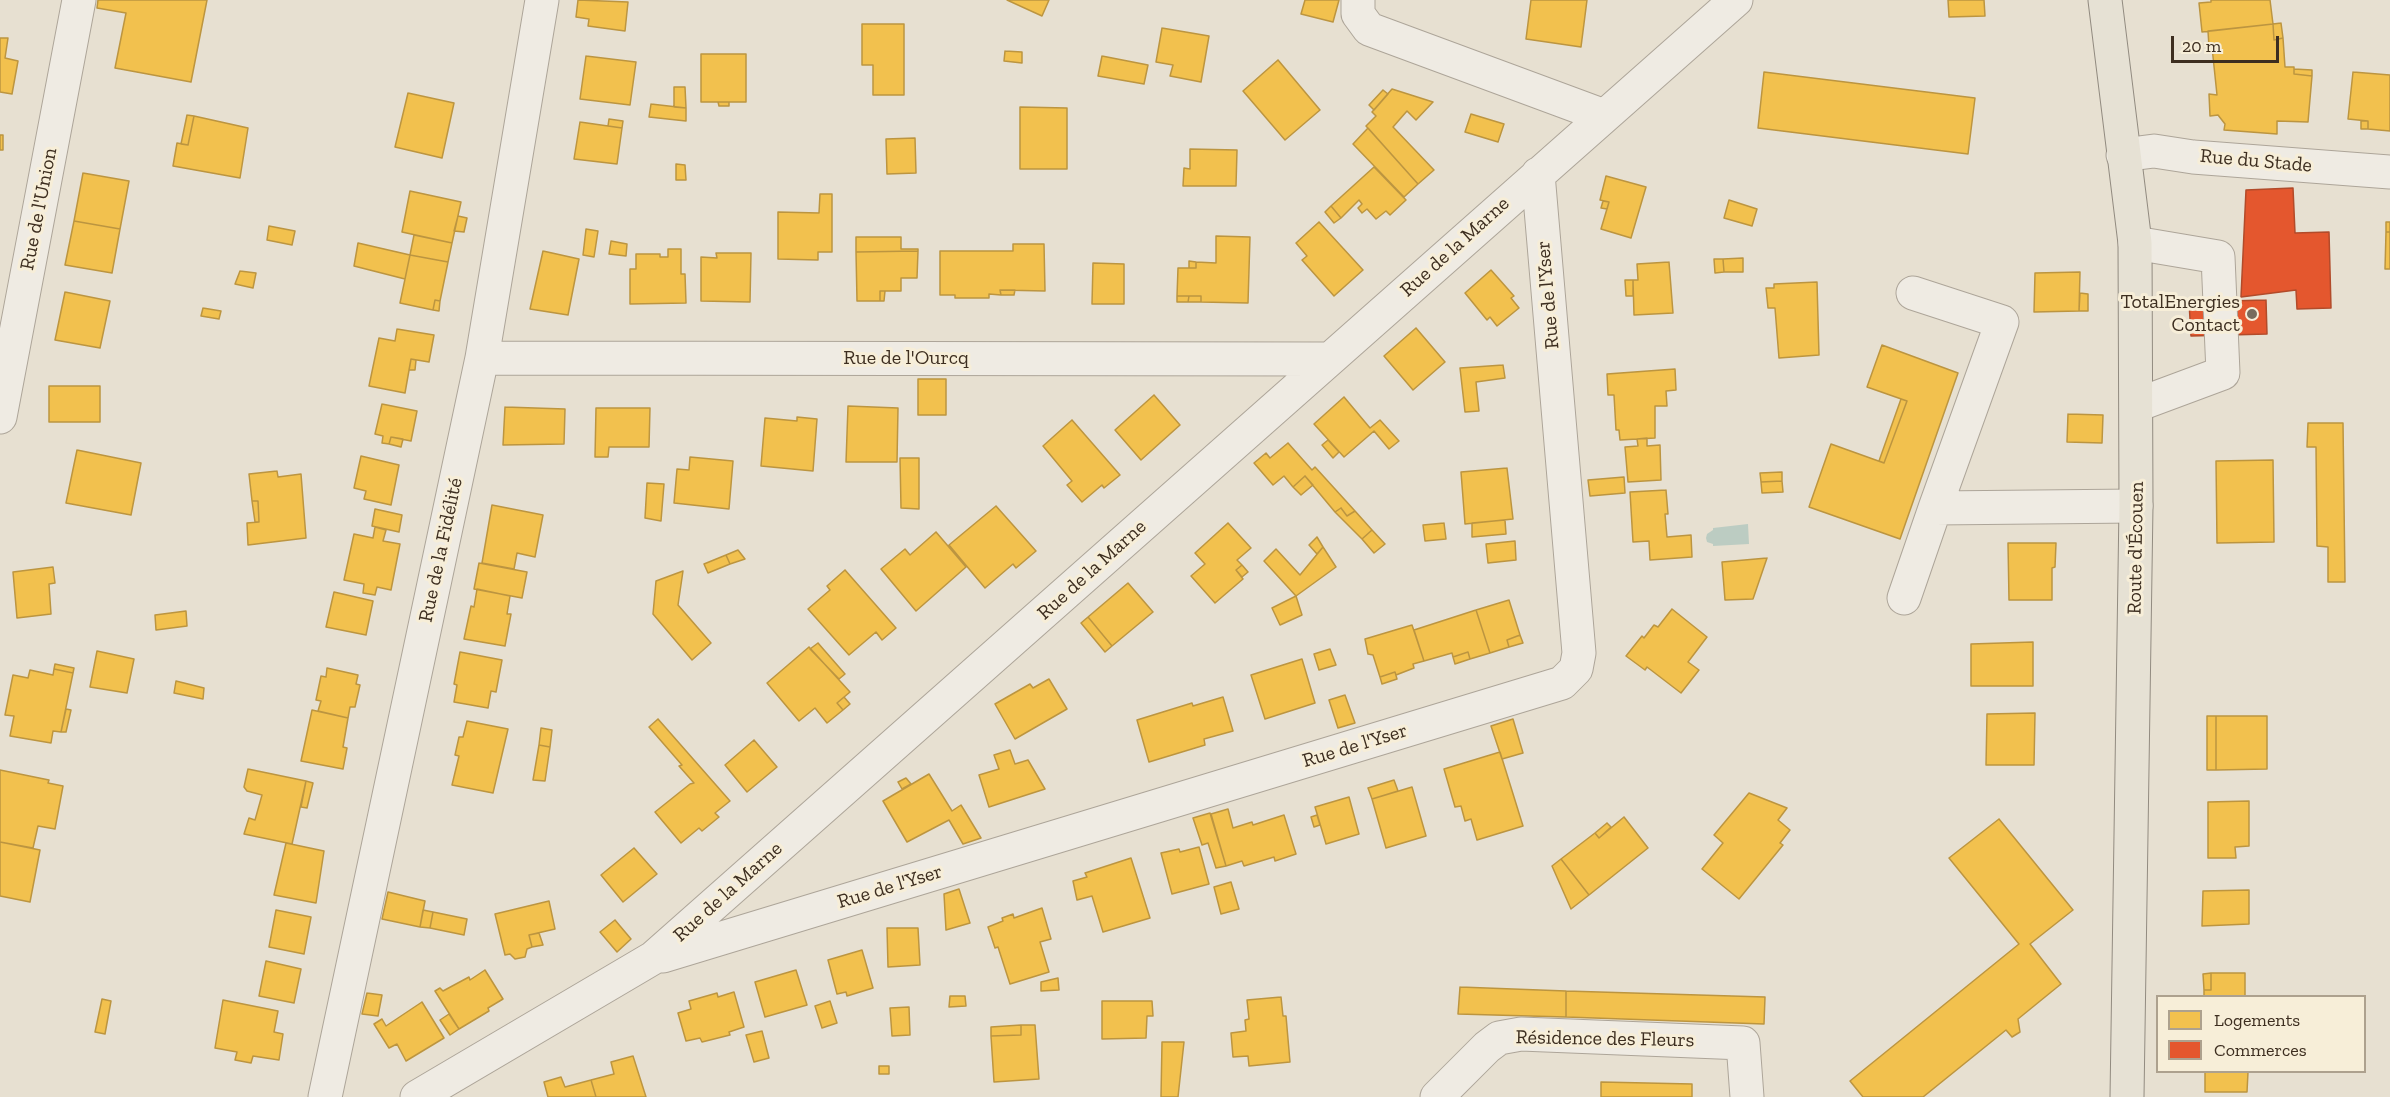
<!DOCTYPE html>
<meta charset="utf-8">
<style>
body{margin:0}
#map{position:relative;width:2390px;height:1097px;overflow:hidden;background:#e7e0d1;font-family:"Zilla Slab",serif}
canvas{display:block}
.legend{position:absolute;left:2156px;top:995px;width:210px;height:78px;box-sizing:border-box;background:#f7eed8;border:2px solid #ada18e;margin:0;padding:8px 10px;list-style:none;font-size:18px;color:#3d2e20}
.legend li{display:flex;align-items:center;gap:12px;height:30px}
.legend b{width:30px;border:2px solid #ada18e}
.scale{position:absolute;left:2171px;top:36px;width:108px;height:27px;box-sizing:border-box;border:3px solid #3d2e20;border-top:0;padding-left:8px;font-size:18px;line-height:21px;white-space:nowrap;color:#3d2e20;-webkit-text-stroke:4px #f7eed8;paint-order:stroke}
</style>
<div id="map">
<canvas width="2390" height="1097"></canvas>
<ul class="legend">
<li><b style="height:16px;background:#f2c14e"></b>Logements</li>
<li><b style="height:16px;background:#e4572e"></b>Commerces</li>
</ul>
<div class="scale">20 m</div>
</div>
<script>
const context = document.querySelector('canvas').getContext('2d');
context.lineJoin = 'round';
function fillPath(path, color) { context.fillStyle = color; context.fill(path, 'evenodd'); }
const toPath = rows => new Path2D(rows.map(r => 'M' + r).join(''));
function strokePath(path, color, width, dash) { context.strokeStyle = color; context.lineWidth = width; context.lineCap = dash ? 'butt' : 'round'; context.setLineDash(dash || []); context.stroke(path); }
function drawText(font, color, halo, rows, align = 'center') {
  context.font = font + ' "Zilla Slab",serif'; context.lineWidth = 6; context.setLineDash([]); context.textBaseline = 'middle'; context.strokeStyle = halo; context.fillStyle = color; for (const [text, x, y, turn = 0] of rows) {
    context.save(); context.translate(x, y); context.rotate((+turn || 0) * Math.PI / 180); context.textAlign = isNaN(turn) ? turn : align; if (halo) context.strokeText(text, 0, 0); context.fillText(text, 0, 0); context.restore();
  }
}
const water = toPath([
 [1748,524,1749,544,1713,546,1713,544,1707,542,1706,538,1707,534,1713,530,1713,528]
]);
const homes = toPath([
 [98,0,207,0,191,82,115,68,126,13,97,8,98,0],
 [578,0,628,2,625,31,588,26,589,19,576,17,578,0],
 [1007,0,1049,0,1042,16,1007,0],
 [1305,0,1339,0,1333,22,1301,14,1305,0],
 [1531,0,1587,0,1581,47,1526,39,1531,0],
 [1948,0,1984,0,1985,16,1949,17,1948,0],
 [2211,0,2270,0,2273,24,2202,32,2199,3,2211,2,2211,0],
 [2281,23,2283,38,2274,40,2273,24,2281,23],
 [862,24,904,24,904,95,873,95,873,65,862,65,862,24],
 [2273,24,2274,40,2283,38,2285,67,2294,67,2294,74,2312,76,2308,122,2277,121,2277,134,2224,130,2225,124,2218,115,2210,116,2209,94,2217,95,2212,47,2209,47,2208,31,2273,24],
 [1162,28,1209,36,1201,82,1170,76,1173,65,1156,62,1162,28],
 [0,38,8,38,5,58,18,61,12,94,0,92,0,38],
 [1005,51,1022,52,1022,63,1004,61,1005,51],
 [701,54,746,54,746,102,701,102,701,54],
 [586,56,636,62,630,105,580,99,586,56],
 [1102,56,1148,65,1144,84,1098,76,1102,56],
 [1278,60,1320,110,1285,140,1243,91,1278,60],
 [2294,69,2312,70,2312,76,2294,74,2294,69],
 [1764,72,1975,98,1968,154,1758,128,1764,72],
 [2353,72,2390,75,2390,131,2368,129,2368,121,2348,119,2353,72],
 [674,87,685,87,686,108,674,107,674,87],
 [1392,89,1433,102,1416,120,1407,111,1393,127,1434,170,1418,184,1366,126,1376,116,1372,112,1392,89],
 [1383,90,1388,94,1374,110,1369,105,1383,90],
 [408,93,454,103,442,158,395,147,408,93],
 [718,102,729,102,729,106,719,106,718,102],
 [651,104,686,108,686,121,649,117,651,104],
 [1020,107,1067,108,1067,169,1020,169,1020,107],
 [1471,114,1504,124,1498,142,1465,132,1471,114],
 [187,115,194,116,188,145,181,144,187,115],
 [194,116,248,128,240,178,173,166,177,143,188,145,194,116],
 [609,119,623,121,622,128,608,126,609,119],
 [2361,121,2368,121,2368,129,2361,129,2361,121],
 [580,122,622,128,617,164,574,159,580,122],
 [1368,128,1418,184,1404,197,1353,144,1368,128],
 [0,135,3,135,3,150,0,150,0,135],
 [915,138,916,173,887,174,886,139,915,138],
 [1190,149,1237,150,1236,186,1183,186,1184,168,1190,169,1190,149],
 [676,164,685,165,686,180,676,180,676,164],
 [1374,167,1406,200,1390,215,1386,211,1376,219,1367,209,1362,213,1358,208,1362,204,1359,200,1341,218,1331,206,1374,167],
 [83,173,129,181,120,229,74,221,83,173],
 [1606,176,1646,187,1631,238,1601,229,1609,202,1600,200,1606,176],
 [410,191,461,202,452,243,402,232,410,191],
 [820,194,832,194,832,252,818,252,818,260,778,259,778,212,819,213,820,194],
 [1729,200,1757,209,1752,226,1724,218,1729,200],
 [1603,201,1609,202,1607,209,1601,208,1603,201],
 [1331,206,1341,218,1334,223,1325,212,1331,206],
 [458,216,467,218,464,232,454,231,458,216],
 [74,221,120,229,112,273,65,265,74,221],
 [1319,222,1363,270,1334,296,1302,260,1307,256,1296,243,1319,222],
 [2386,222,2390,222,2390,232,2386,232,2386,222],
 [269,226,295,231,292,245,267,240,269,226],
 [586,229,598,231,594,257,583,255,586,229],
 [2386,232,2390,232,2390,269,2385,269,2386,232],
 [414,235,452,243,448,262,410,255,414,235],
 [1216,236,1250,237,1248,303,1201,302,1201,296,1177,296,1178,268,1196,268,1196,262,1216,263,1216,236],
 [856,237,901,237,901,249,918,249,918,251,856,252,856,237],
 [611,241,627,244,626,256,609,254,611,241],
 [358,243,410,255,405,279,354,266,358,243],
 [1013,244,1044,244,1045,291,1000,290,1001,295,989,294,989,298,955,298,955,295,940,295,940,251,1013,251,1013,244],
 [668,249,681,249,681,274,685,274,686,303,630,304,630,269,636,269,636,254,660,254,660,257,668,257,668,249],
 [543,251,579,259,568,315,530,309,543,251],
 [918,251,917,278,901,278,901,291,880,291,880,301,857,301,856,252,918,251],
 [716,253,751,253,750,302,701,301,701,257,717,258,716,253],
 [410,255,448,262,440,301,435,300,433,310,400,303,410,255],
 [1743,258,1743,272,1724,272,1723,259,1743,258],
 [1714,259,1723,259,1724,272,1715,273,1714,259],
 [1189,261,1196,262,1196,268,1189,268,1189,261],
 [1669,262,1673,313,1634,315,1633,280,1638,280,1637,264,1669,262],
 [1093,263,1124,264,1124,304,1092,304,1093,263],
 [1491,270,1514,296,1511,298,1519,308,1497,326,1490,317,1487,320,1465,293,1491,270],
 [240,271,256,273,253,288,235,284,240,271],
 [2080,272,2079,311,2034,312,2035,273,2080,272],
 [1625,280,1633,280,1633,296,1626,296,1625,280],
 [1817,282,1819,355,1779,358,1775,308,1768,308,1766,288,1774,288,1774,284,1817,282],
 [1000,290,1015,290,1014,295,1001,295,1000,290],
 [880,291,885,291,884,301,880,301,880,291],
 [65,292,110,301,100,348,55,340,65,292],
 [2080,293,2088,294,2088,311,2079,311,2080,293],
 [1177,296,1189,296,1188,302,1177,302,1177,296],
 [1189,296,1201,296,1201,302,1188,302,1189,296],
 [435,300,440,301,439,311,433,310,435,300],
 [203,308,221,311,219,319,201,316,203,308],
 [1416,328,1445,362,1413,390,1384,356,1416,328],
 [397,329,434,335,429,362,411,359,405,393,369,386,379,338,395,341,397,329],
 [1882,345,1958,373,1900,539,1809,507,1831,444,1884,463,1907,401,1867,387,1882,345],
 [411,359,416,360,415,370,409,370,411,359],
 [1503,365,1505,378,1476,382,1479,411,1465,412,1460,368,1503,365],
 [1675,369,1676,390,1666,391,1667,406,1655,406,1655,438,1620,440,1619,430,1616,430,1614,395,1608,395,1607,374,1675,369],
 [918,379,946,379,946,415,918,415,918,379],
 [49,386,100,386,100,422,49,422,49,386],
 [1154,395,1180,425,1141,460,1115,430,1154,395],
 [1344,397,1370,428,1380,420,1399,441,1389,449,1374,431,1344,457,1314,424,1344,397],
 [1901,399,1907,401,1884,463,1879,461,1901,399],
 [382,404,417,411,411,441,391,437,389,444,382,443,383,436,375,434,382,404],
 [848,406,898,408,897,462,846,462,848,406],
 [505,407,565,409,564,444,503,445,505,407],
 [596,408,650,408,649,447,609,447,608,457,595,457,596,408],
 [2068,414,2103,415,2102,443,2067,442,2068,414],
 [797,417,817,419,813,471,761,466,765,418,797,421,797,417],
 [1072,420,1120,475,1104,488,1102,485,1082,502,1067,485,1072,481,1043,446,1072,420],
 [2308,423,2343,423,2345,582,2328,582,2328,547,2317,546,2316,447,2307,447,2308,423],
 [391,437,403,439,401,447,389,444,391,437],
 [1647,438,1647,446,1660,445,1661,480,1628,482,1625,447,1638,446,1637,439,1647,438],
 [1328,440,1339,452,1333,458,1322,445,1328,440],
 [1288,443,1312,470,1315,467,1355,511,1347,516,1341,508,1335,512,1305,476,1293,487,1284,476,1273,485,1254,463,1266,453,1270,458,1288,443],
 [77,450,141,463,131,515,66,503,77,450],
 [361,456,399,465,391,505,364,499,366,491,354,488,361,456],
 [690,457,733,461,729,509,674,503,677,469,689,470,690,457],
 [900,458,919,458,919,509,901,508,900,458],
 [2273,460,2274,542,2217,543,2216,461,2273,460],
 [1507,468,1513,519,1465,524,1461,472,1507,468],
 [277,471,278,477,301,474,306,538,248,545,247,523,259,522,258,501,252,501,249,474,277,471],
 [1782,472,1782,481,1761,482,1760,473,1782,472],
 [1305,476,1313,485,1301,495,1293,487,1305,476],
 [1624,477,1625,493,1590,496,1588,480,1624,477],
 [1782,481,1783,492,1762,493,1761,482,1782,481],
 [647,483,664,484,661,521,645,518,647,483],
 [1666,490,1668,514,1665,514,1667,537,1691,535,1692,557,1650,560,1649,541,1633,542,1630,492,1666,490],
 [252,501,258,501,259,522,255,522,252,501],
 [492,505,543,515,535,557,517,553,514,569,482,563,492,505],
 [996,506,1036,551,1016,568,1013,564,985,588,949,545,996,506],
 [1341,508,1347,516,1355,511,1372,530,1362,539,1335,512,1341,508],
 [375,509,402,515,399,532,372,526,375,509],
 [1505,520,1506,534,1472,537,1472,523,1505,520],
 [1228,523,1251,548,1237,560,1242,565,1236,570,1243,579,1215,603,1191,576,1205,564,1195,553,1228,523],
 [1444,523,1446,539,1425,541,1423,525,1444,523],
 [375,527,386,530,383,541,400,544,391,590,377,587,375,595,363,593,364,584,344,580,354,534,373,538,375,527],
 [1372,530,1385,544,1374,553,1362,539,1372,530],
 [936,532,966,567,916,611,881,569,905,549,910,555,936,532],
 [1317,537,1323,547,1317,554,1309,545,1317,537],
 [1515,541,1516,560,1488,563,1486,544,1515,541],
 [2008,543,2056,543,2055,567,2052,568,2052,600,2009,600,2008,543],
 [1323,547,1336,567,1296,596,1264,561,1276,549,1300,575,1323,547],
 [738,550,745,559,730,564,726,555,738,550],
 [726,555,730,564,708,573,704,564,726,555],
 [1767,558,1753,599,1725,600,1722,562,1767,558],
 [479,563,527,572,522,598,474,589,479,563],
 [1242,565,1248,572,1242,577,1236,570,1242,565],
 [53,567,55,583,49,584,51,614,17,618,13,572,53,567],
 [845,570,896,628,882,640,876,632,849,655,808,609,830,590,827,586,845,570],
 [683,571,678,605,711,643,692,660,653,614,656,581,683,571],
 [1128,583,1153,612,1112,646,1088,617,1128,583],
 [477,589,510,596,507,614,511,614,505,646,464,639,471,606,474,607,477,589],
 [334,592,373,601,366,635,326,627,334,592],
 [1296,596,1302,615,1280,625,1272,608,1296,596],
 [1509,600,1520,635,1507,640,1509,647,1490,653,1476,610,1509,600],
 [1672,609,1707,637,1688,662,1699,670,1681,693,1647,667,1645,670,1626,656,1642,636,1644,638,1654,625,1658,627,1672,609],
 [1476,610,1490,653,1470,659,1468,652,1453,657,1452,653,1424,661,1414,630,1476,610],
 [186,611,187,626,156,630,155,615,186,611],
 [1088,617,1112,646,1105,652,1081,623,1088,617],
 [1412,625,1424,661,1413,664,1414,668,1396,675,1395,672,1380,677,1373,655,1368,654,1365,639,1412,625],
 [1520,635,1523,643,1509,647,1507,640,1520,635],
 [2033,642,2033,686,1971,686,1971,644,2033,642],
 [818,643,845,674,839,679,810,649,818,643],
 [809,647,850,692,837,703,843,710,827,723,815,708,799,721,767,683,809,647],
 [1330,649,1336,665,1319,670,1314,654,1330,649],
 [97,651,134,659,127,693,90,687,97,651],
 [460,652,502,660,496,692,491,691,488,708,454,702,457,685,454,684,460,652],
 [1468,652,1470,659,1455,664,1453,657,1468,652],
 [1302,659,1315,703,1265,719,1251,675,1302,659],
 [55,664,74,668,73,673,54,669,55,664],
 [327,668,358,675,356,684,360,685,355,707,350,707,348,718,318,711,321,701,316,700,321,676,326,677,327,668],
 [54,669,73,673,61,732,53,731,51,743,10,736,14,716,5,715,13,675,28,678,30,670,53,675,54,669],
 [1395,672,1397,679,1382,684,1380,677,1395,672],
 [1049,679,1067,709,1015,739,995,704,1030,684,1033,688,1049,679],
 [176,681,204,688,203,699,174,693,176,681],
 [1345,695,1355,723,1338,728,1329,700,1345,695],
 [844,697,850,704,843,710,837,703,844,697],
 [1223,697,1233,731,1204,739,1205,745,1149,762,1137,720,1192,703,1193,706,1223,697],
 [66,709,71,710,66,732,61,732,66,709],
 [312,710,348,718,343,747,347,748,343,769,301,761,312,710],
 [2035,713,2034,765,1986,765,1987,714,2035,713],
 [2207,716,2216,716,2216,770,2207,770,2207,716],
 [2216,716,2267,716,2267,769,2216,770,2216,716],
 [658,719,730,801,715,813,719,817,702,831,699,828,681,843,655,812,690,784,694,783,679,766,682,765,649,727,658,719],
 [1513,719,1523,753,1502,759,1491,726,1513,719],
 [467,721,508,729,493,793,452,785,459,756,455,755,459,737,463,737,467,721],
 [541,728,552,730,550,747,539,745,541,728],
 [754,740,777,767,747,792,725,765,754,740],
 [539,745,550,747,545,781,533,780,539,745],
 [1010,750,1015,764,1028,760,1045,789,989,807,979,775,999,769,994,755,1010,750],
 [1500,752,1523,826,1477,840,1471,819,1465,821,1461,806,1455,807,1444,769,1500,752],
 [248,769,306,781,292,844,244,834,249,818,255,820,262,795,247,791,244,787,248,769],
 [0,770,49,780,48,783,63,786,55,829,38,826,33,848,0,842,0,770],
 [929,774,952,811,961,805,981,838,963,844,949,820,907,842,883,801,929,774],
 [906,778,911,784,902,789,898,782,906,778],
 [1394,780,1398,791,1372,799,1368,788,1394,780],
 [306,781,313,783,307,808,301,807,306,781],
 [1412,787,1426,836,1386,848,1372,799,1412,787],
 [1749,793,1787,808,1778,820,1790,830,1780,843,1783,845,1739,899,1702,869,1723,843,1714,835,1749,793],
 [1349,797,1359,834,1326,844,1315,807,1349,797],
 [2249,801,2249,846,2235,847,2236,858,2208,858,2208,802,2249,801],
 [1228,809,1233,828,1252,822,1253,825,1284,815,1296,854,1275,861,1274,857,1244,866,1242,861,1226,866,1211,814,1228,809],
 [1210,813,1226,866,1216,868,1208,843,1202,845,1193,818,1210,813],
 [1317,815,1320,825,1314,827,1311,817,1317,815],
 [1624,817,1648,848,1589,895,1561,859,1595,833,1599,838,1624,817],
 [1999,819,2073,910,2030,944,2061,984,2018,1019,2020,1032,2012,1037,2006,1030,1923,1097,1863,1097,1850,1081,2019,944,1949,858,1999,819],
 [1607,823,1611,827,1599,838,1595,833,1607,823],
 [0,842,40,850,30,902,0,896,0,842],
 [286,843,324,851,316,903,274,895,286,843],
 [1199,847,1209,884,1172,894,1161,853,1179,849,1180,852,1199,847],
 [634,848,657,874,623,902,601,875,634,848],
 [1131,858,1150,918,1103,932,1092,896,1077,900,1073,881,1087,877,1085,873,1131,858],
 [1561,859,1589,895,1571,909,1552,866,1561,859],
 [1231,882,1239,909,1221,914,1214,887,1231,882],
 [959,889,970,923,946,930,944,894,959,889],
 [2249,890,2249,924,2202,926,2203,891,2249,890],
 [388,892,425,901,420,927,382,919,388,892],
 [549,901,555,929,529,935,532,947,527,949,525,957,515,959,510,954,505,955,495,914,549,901],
 [1042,908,1051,939,1040,942,1049,972,1010,984,998,947,995,948,988,927,1003,921,1002,918,1013,914,1014,918,1042,908],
 [276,910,311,917,304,954,269,947,276,910],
 [423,910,433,912,430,928,420,927,423,910],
 [433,912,467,919,464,935,430,928,433,912],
 [615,920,631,939,617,952,600,932,615,920],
 [887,928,918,928,920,965,888,967,887,928],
 [539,933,543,945,532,947,529,935,539,933],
 [862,950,873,988,847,996,846,992,837,994,828,960,862,950],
 [266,961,301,969,294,1003,259,996,266,961],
 [485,970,503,999,488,1008,489,1011,459,1029,435,991,440,988,443,991,469,977,470,980,485,970],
 [796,970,807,1005,765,1017,755,982,796,970],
 [2211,973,2211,990,2204,990,2203,974,2211,973],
 [2211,973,2245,973,2245,996,2204,996,2204,990,2211,990,2211,973],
 [1058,978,1059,990,1041,991,1041,982,1058,978],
 [1460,987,1566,991,1566,1017,1458,1014,1460,987],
 [1566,991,1765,997,1764,1024,1566,1017,1566,991],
 [734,992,744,1027,729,1032,730,1035,702,1042,700,1038,686,1041,678,1013,691,1009,689,1001,717,993,718,997,734,992],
 [367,993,382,995,378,1016,362,1014,367,993],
 [950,996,965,996,966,1006,949,1007,950,996],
 [1281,997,1283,1016,1286,1016,1290,1062,1249,1066,1248,1056,1233,1057,1231,1033,1246,1031,1245,1020,1249,1019,1247,1000,1281,997],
 [102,999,111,1001,105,1034,95,1032,102,999],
 [223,1000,278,1011,274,1032,283,1034,279,1060,253,1056,251,1063,235,1060,237,1052,215,1048,223,1000],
 [830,1001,837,1023,822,1028,815,1006,830,1001],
 [1102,1001,1152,1001,1153,1016,1147,1016,1146,1038,1102,1039,1102,1001],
 [422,1002,444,1038,406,1061,397,1044,389,1048,374,1024,382,1019,386,1026,422,1002],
 [909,1007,910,1035,892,1036,890,1008,909,1007],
 [449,1014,459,1029,450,1035,440,1020,449,1014],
 [1021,1025,1021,1035,991,1036,991,1027,1021,1025],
 [1021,1025,1035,1025,1039,1079,994,1082,991,1036,1021,1035,1021,1025],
 [762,1031,769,1058,754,1062,746,1035,762,1031],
 [1162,1042,1184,1042,1178,1097,1161,1097,1162,1042],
 [633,1056,646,1097,596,1097,591,1080,614,1074,611,1062,633,1056],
 [879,1066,889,1066,889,1074,879,1074,879,1066],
 [2205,1072,2248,1072,2247,1092,2205,1092,2205,1072],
 [561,1077,565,1087,591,1080,596,1097,548,1097,544,1082,561,1077],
 [1601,1082,1692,1084,1692,1097,1601,1097,1601,1082]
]);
const shops = toPath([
 [2293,188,2295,233,2329,232,2331,308,2297,309,2296,290,2241,297,2246,190,2293,188],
 [2266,300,2267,334,2191,336,2189,302,2266,300]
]);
const minor = toPath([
 [1358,0,1358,14,1369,29,1604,116],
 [2123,155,2154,151,2193,157,2390,172],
 [2135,243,2218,257,2223,373,2137,405],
 [1913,293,2002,322,1935,508,2136,506],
 [482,358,1330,359],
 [0,417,79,0],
 [1904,598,1935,508],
 [663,956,1562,683,1576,669,1579,653,1538,174],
 [325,1097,482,358,542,0],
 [417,1097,653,958,1736,0],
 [1437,1097,1487,1047,1499,1038,1521,1034,1743,1043,1747,1097]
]);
const major = toPath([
 [2105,0,2135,243,2136,506,2127,1097]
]);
const markers = [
 [2252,314,6,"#786c5e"]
];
const streetNames = [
 ["Rue du Stade",2256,161,5],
 ["Rue de l'Union",39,209,-79],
 ["Rue de la Marne",1455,247,-42],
 ["Rue de l'Yser",1548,295,-95],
 ["Rue de l'Ourcq",906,358],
 ["Route d'Écouen",2136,548,-89],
 ["Rue de la Fidélité",441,550,-78],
 ["Rue de la Marne",1092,570,-42],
 ["Rue de l'Yser",1355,746,-17],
 ["Rue de l'Yser",890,887,-17],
 ["Rue de la Marne",728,892,-42],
 ["Résidence des Fleurs",1605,1039,1]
];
const poiNames = [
 ["TotalEnergies",2240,302],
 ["Contact",2240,325]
];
fillPath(water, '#bcccc2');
fillPath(homes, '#f2c14e');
strokePath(homes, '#bc9540', 1.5);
fillPath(shops, '#e4572e');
strokePath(shops, '#b24b2a', 1.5);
strokePath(minor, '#ada599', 35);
strokePath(major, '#928b80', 35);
strokePath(minor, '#efebe3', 33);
strokePath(major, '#e6e1d4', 33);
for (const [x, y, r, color] of markers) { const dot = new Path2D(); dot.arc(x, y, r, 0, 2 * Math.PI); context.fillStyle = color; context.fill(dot); strokePath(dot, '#f7eed8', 2); }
drawText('20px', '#3d2e20', '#f7eed8', streetNames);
drawText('20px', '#3d2e20', '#f7eed8', poiNames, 'right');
</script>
